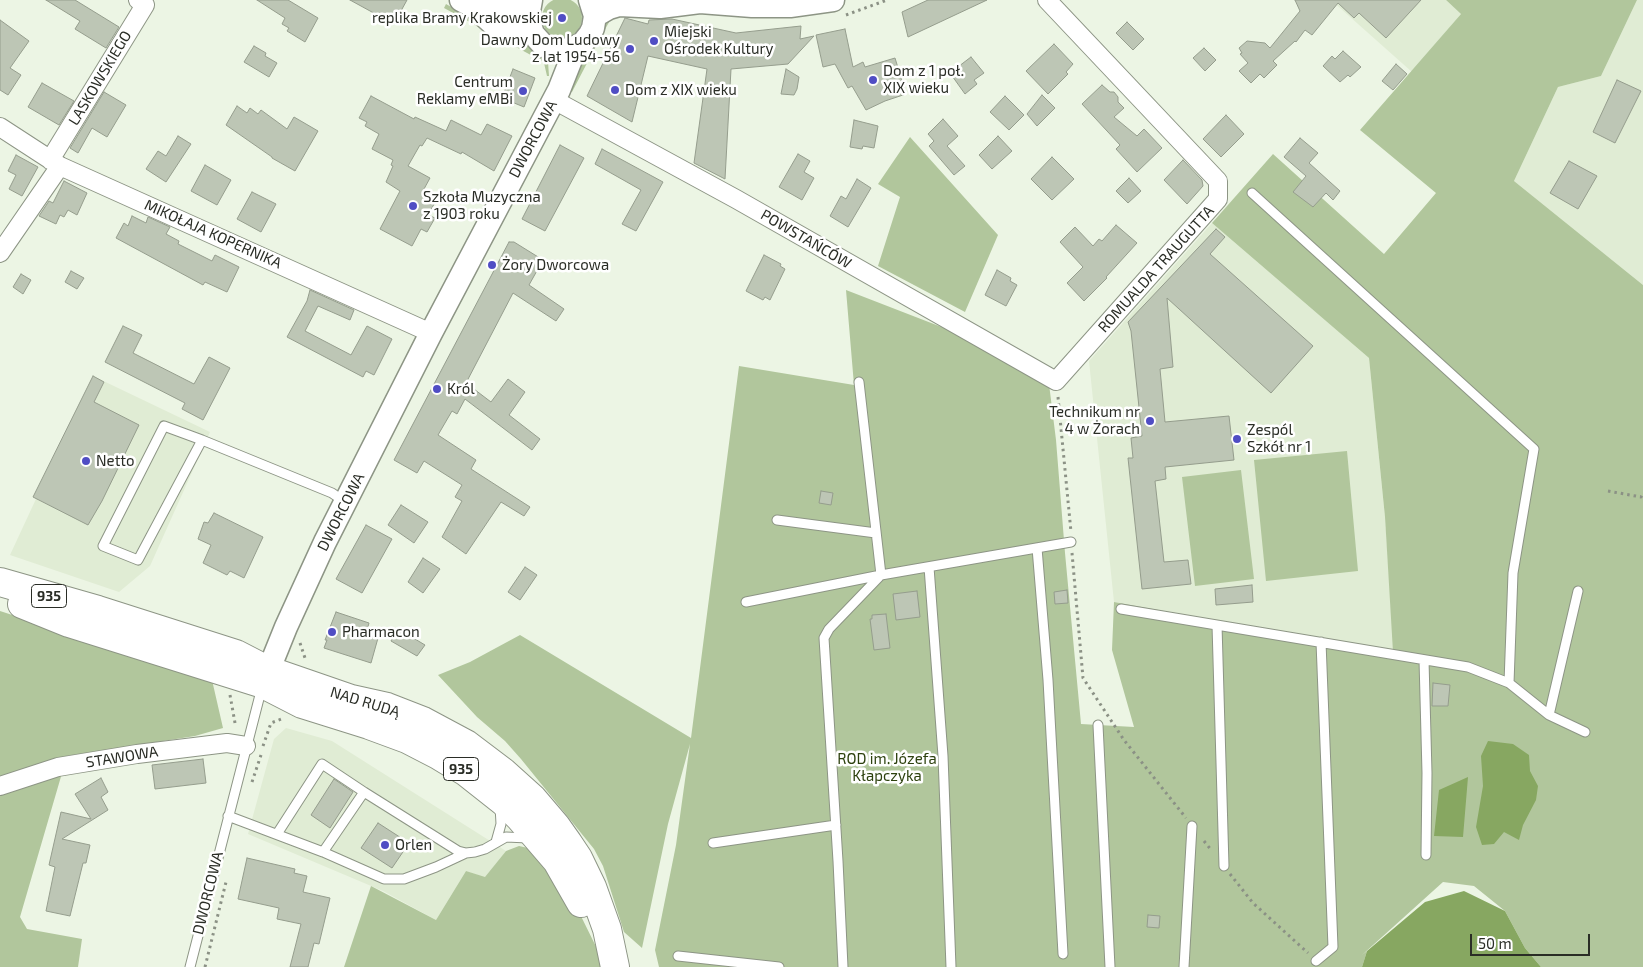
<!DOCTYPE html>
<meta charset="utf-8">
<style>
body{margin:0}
#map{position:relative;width:1643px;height:967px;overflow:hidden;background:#ecf5e4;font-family:"Exo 2",sans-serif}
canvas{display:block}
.scale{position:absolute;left:1470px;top:934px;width:120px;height:22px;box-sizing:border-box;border:2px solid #2a2d26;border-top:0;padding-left:6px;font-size:15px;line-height:18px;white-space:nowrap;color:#2a2d26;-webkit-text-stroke:4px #fff;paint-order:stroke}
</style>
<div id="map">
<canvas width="1643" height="967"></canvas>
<div class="scale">50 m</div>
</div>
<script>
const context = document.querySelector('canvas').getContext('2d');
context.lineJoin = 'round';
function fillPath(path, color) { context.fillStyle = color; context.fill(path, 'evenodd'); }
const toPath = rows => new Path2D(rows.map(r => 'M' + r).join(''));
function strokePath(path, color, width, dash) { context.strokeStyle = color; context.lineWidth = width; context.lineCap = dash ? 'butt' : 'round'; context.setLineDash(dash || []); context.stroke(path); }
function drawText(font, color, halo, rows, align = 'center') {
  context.font = font + ' "Exo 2",sans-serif'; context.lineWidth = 5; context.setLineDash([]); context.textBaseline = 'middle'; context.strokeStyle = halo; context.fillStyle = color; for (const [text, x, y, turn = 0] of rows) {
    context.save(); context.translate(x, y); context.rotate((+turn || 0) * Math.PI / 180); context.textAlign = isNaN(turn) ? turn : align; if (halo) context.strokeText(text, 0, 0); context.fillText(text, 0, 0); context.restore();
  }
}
const built = toPath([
 [1331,0,1446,0,1461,14,1412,72],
 [1637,0,1643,0,1643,285,1514,181,1558,87,1601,76],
 [1212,223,1369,358,1385,517,1394,652,1114,602,1089,361],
 [93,376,210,432,150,566,119,592,10,555],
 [286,728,332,741,506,851,485,878,466,871,436,920,383,891,248,834,274,739]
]);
const green = toPath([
 '542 18a20 20 0 1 1 40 0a20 20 0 1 1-40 0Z',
 [1446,0,1637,0,1601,76,1558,87,1514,181,1643,285,1643,967,1541,967,1525,948,1505,911,1474,886,1443,882,1362,955,1367,951,1362,967,659,967,655,950,676,845,690,744,668,824,642,948,624,932,603,866,594,849,521,759,505,741,477,717,438,675,470,662,520,635,691,738,739,366,854,385,846,290,957,333,1049,384,1056,440,1065,553,1081,724,1134,727,1112,650,1114,602,1393,652,1385,517,1369,358,1212,223,1273,154,1384,254,1436,193,1360,130,1461,14],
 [446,4,474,20,519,38,544,55,548,62,549,76,547,76,544,63,540,60,444,8],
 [613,15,598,42,572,92,570,91,574,72,604,22],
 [910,137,998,235,965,312,878,266,900,197,878,184],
 [1347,451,1358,571,1266,581,1254,460],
 [1241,470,1254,579,1195,586,1182,477],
 [0,611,212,680,223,728,195,736,67,756,20,917,27,929,82,939,78,967,0,967],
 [519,846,537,850,576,906,606,967,344,967,371,886,436,920,466,871,485,877,506,851]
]);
const water = toPath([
 [1488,741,1513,744,1529,755,1530,771,1538,786,1536,800,1523,825,1519,840,1504,832,1494,844,1482,845,1476,827,1483,786,1481,756],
 [1468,777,1463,837,1434,836,1439,790],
 [1464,891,1505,911,1525,948,1541,967,1362,967,1367,951,1425,902]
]);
const building = toPath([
 [46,0,75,0,119,27,106,48,75,29,80,21,46,0],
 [257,0,288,0,318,18,305,42,287,31,289,28,282,24,285,18,257,0],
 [350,0,407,0,396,20,383,13,381,17,350,0],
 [928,0,987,0,908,37,902,12,928,0],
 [1295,0,1421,0,1386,38,1359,13,1354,18,1338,3,1312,35,1305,30,1296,42,1295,41,1273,61,1277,65,1264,78,1260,74,1251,83,1239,71,1248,63,1240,54,1242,53,1239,48,1247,41,1265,43,1270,48,1300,11,1295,0],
 [625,18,648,24,649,20,672,19,736,33,801,26,800,39,814,36,788,64,731,69,725,179,694,163,707,69,648,56,632,122,587,96,625,18],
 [0,20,29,41,10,68,21,75,8,95,0,90,0,20],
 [1127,22,1144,39,1133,50,1116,33,1127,22],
 [845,29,853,67,863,62,865,67,895,58,906,94,885,101,866,110,852,86,848,88,835,64,823,67,816,35,845,29],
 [1054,44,1073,64,1066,72,1068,74,1048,94,1026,71,1054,44],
 [254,46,266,53,265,56,277,63,269,77,244,62,254,46],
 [1204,48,1216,60,1205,71,1193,58,1204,48],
 [1343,51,1361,67,1350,77,1348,75,1340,82,1323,66,1332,56,1335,59,1343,51],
 [971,57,984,73,974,80,977,84,965,94,950,73,971,57],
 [1396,64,1407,74,1393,90,1382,81,1396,64],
 [513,69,535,78,524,107,502,98,513,69],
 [786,69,799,77,797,89,794,95,781,94,786,69],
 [1617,80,1641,91,1615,143,1593,132,1617,80],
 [42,83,74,101,59,125,28,107,42,83],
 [1102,85,1110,92,1114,92,1118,97,1118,102,1124,108,1114,117,1137,136,1144,129,1162,148,1137,172,1116,149,1120,145,1082,104,1102,85],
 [104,92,126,105,107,137,92,128,78,153,70,148,104,92],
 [1042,95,1055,108,1037,126,1027,114,1042,95],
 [371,96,414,119,415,117,446,131,451,120,481,135,487,124,512,136,494,171,462,152,461,154,427,138,422,146,420,145,408,166,430,178,424,189,438,197,428,215,435,218,427,232,421,229,412,246,380,229,400,191,386,182,393,166,391,165,393,160,372,149,379,134,365,126,367,122,359,118,371,96],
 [1005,96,1024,115,1009,130,990,112,1005,96],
 [237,106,247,113,250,108,258,114,261,110,287,129,294,117,318,131,295,171,272,158,272,157,226,125,237,106],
 [1226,115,1244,134,1221,157,1203,139,1226,115],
 [943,119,958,136,947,146,965,166,954,175,929,146,934,141,928,134,943,119],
 [854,120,878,126,874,148,863,146,862,149,850,147,854,120],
 [178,136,191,144,166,182,146,169,158,151,166,156,178,136],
 [998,136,1012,151,992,169,979,155,998,136],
 [1300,138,1318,153,1309,163,1340,191,1333,200,1326,193,1313,207,1293,192,1306,176,1284,157,1300,138],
 [560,145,584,158,545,231,522,219,560,145],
 [602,149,663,182,636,231,622,224,641,190,595,164,602,149],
 [798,154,810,161,804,172,814,178,802,200,779,187,798,154],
 [16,155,38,167,22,196,9,189,16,175,8,171,16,155],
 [1052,157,1074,179,1052,200,1031,179,1052,157],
 [1183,160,1202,180,1203,186,1187,204,1164,180,1183,160],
 [1569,161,1597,176,1578,209,1550,193,1569,161],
 [205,165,231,180,217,205,191,191,205,165],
 [1129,178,1141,191,1128,203,1116,191,1129,178],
 [857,179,871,188,848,227,830,216,841,196,846,199,857,179],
 [64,181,87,193,77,215,68,210,64,217,60,215,56,224,39,216,49,201,53,203,64,181],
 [252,192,276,204,261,232,237,219,252,192],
 [132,216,146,223,148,217,170,227,166,234,179,241,178,244,212,261,215,255,239,267,227,292,205,282,203,285,116,238,124,223,128,226,132,216],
 [1116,225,1137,243,1106,277,1107,278,1084,301,1067,283,1083,267,1060,242,1075,227,1093,246,1099,239,1102,241,1116,225],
 [1216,229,1225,237,1210,254,1313,346,1271,393,1167,298,1173,367,1160,369,1165,422,1229,416,1234,460,1165,467,1166,479,1155,481,1164,562,1188,560,1191,584,1142,589,1128,458,1133,458,1131,438,1142,436,1131,331,1128,322,1216,229],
 [509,242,514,242,543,260,529,285,564,309,556,321,513,293,466,383,491,402,508,379,525,392,509,415,540,439,532,450,465,399,457,414,452,411,438,435,476,460,471,469,530,507,524,516,501,502,466,554,442,537,462,501,455,497,462,485,424,461,417,473,394,460,509,242],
 [764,255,781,264,780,266,785,269,770,300,765,297,763,300,746,291,764,255],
 [997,270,1011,278,1010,281,1017,285,1006,306,985,295,997,270],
 [71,271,84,278,77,289,65,282,71,271],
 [21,274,31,280,23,294,13,287,21,274],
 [310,290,354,310,350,320,318,306,305,331,351,355,367,326,392,339,374,375,366,371,363,377,287,337,307,301,310,290],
 [123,326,142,335,133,353,194,384,209,357,230,368,203,420,182,409,185,403,105,362,123,326],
 [93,376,104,382,94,402,139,425,102,501,88,525,33,497,93,376],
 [821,491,833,493,831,505,819,503,821,491],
 [401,505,428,522,414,543,388,525,401,505],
 [214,513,263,537,244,578,230,571,227,575,203,563,211,545,198,539,204,522,208,523,214,513],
 [366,525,392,539,362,593,336,579,366,525],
 [423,558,440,569,423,593,408,582,423,558],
 [525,567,537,575,520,600,508,592,525,567],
 [1252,585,1253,602,1216,605,1215,589,1252,585],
 [1067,590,1068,603,1055,604,1054,592,1067,590],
 [917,591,920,617,896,620,893,594,917,591],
 [336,612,369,623,366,634,378,638,371,663,324,648,327,640,325,640,336,612],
 [886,614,890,648,874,650,870,619,872,619,872,615,886,614],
 [396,631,410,636,425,645,417,656,391,641,396,631],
 [1433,683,1450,685,1448,706,1432,706,1433,683],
 [203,759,206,783,155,789,152,765,203,759],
 [101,778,108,792,101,797,108,810,62,839,90,845,86,863,83,863,70,916,46,911,55,867,49,865,61,812,91,819,75,794,101,778],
 [334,779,353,792,330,828,311,815,334,779],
 [378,823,409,843,392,868,361,848,378,823],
 [247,858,295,869,294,873,307,876,303,892,330,898,319,944,314,943,308,967,290,967,301,924,277,919,279,908,238,899,247,858],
 [1148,915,1160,916,1159,928,1147,927,1148,915]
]);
const path = toPath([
 [846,15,887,0],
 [1058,397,1071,532],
 [1608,491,1641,497,1643,494],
 [1072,553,1083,678,1124,740,1186,818],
 [300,643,306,661],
 [230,695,235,723],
 [263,746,271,723,284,718],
 [252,782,261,755],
 [1204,841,1212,851],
 [1230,874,1253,903,1308,953],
 [205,967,226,882]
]);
const service = toPath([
 [1252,193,1534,449,1513,573,1509,683],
 [859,382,881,575,1071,542],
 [202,440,138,560,103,546,164,426,202,440,332,493,345,502],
 [777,520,876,533],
 [1037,548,1048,680,1063,954],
 [929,567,943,756,951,967],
 [746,602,881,575],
 [1121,609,1468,667,1509,683,1549,715,1585,732],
 [1217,625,1224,866],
 [1424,660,1427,773,1426,855],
 [1549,715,1578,591],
 [1098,725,1110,967],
 [228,816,323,852,384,879,404,879,436,867,466,853],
 [277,834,322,764,364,792],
 [496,842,501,824,500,806],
 [713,843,836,825],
 [323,852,364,792,458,851,466,853,475,852,485,849,506,837,528,838],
 [678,956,779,967],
 [1316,961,1333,947,1321,642],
 [190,967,262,687],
 [843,967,838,861,824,638,829,629,881,575],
 [1184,967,1192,826]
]);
const minor = toPath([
 [554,100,736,199,1056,381,1218,199,1218,181,1047,0],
 [0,127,60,166,431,333],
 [50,160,145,5,138,0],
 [0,253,60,166],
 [0,786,58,767,137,754,227,743,246,746]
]);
const tertiary = toPath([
 [461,0,474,7,492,23,500,28,515,32,533,34],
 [531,0,528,17,533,34,544,46,556,50,563,50,570,49,582,44,590,34,593,28,595,16,590,0],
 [690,0,700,2,752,6,790,6,833,0],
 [474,7,493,10,503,10,529,0],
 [595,16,609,8,619,5,660,7,700,2],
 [263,684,286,627,325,542,431,333,559,90,576,47]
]);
const primary = toPath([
 [0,582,98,610,236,654,267,670,351,699,387,707,423,721,466,744,503,772,533,799,556,826,568,843,578,858,592,887,607,929,615,967],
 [22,604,69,623,263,684,302,704,369,725,407,739,438,755,466,772,504,802,520,818,557,861,581,903]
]);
const markers = [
 [562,18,5,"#504dc4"],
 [654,41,5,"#504dc4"],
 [630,49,5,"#504dc4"],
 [873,80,5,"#504dc4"],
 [615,90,5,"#504dc4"],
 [523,91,5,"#504dc4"],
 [413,206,5,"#504dc4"],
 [492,265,5,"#504dc4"],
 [437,389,5,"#504dc4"],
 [1150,421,5,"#504dc4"],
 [1237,439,5,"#504dc4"],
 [86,461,5,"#504dc4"],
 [332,632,5,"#504dc4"],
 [385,845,5,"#504dc4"]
];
const shields = [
 [49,596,35],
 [461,769,35]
];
const shieldNames = [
 ["935",49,596],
 ["935",461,769]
];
const poiNames = [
 ["replika Bramy Krakowskiej",552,18,"right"],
 ["Miejski",664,32],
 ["Ośrodek Kultury",664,49],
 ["Dawny Dom Ludowy",620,40,"right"],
 ["z lat 1954-56",620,57,"right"],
 ["Dom z 1 poł.",883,71],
 ["XIX wieku",883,88],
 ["Centrum",513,82,"right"],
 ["Reklamy eMBi",513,99,"right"],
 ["Dom z XIX wieku",625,90],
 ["Szkoła Muzyczna",423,197],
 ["z 1903 roku",423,214],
 ["Żory Dworcowa",502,265],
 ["Król",447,389],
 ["Technikum nr",1140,412,"right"],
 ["4 w Żorach",1140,429,"right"],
 ["Zespól",1247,430],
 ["Szkół nr 1",1247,447],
 ["Netto",96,461],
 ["Pharmacon",342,632],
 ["Orlen",395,845]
];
const streetNames = [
 ["LASKOWSKIEGO",100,78,-59],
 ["DWORCOWA",533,139,-62],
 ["MIKOŁAJA KOPERNIKA",213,234,24],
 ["POWSTAŃCÓW",806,239,30],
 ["ROMUALDA TRAUGUTTA",1156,269,-48],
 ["DWORCOWA",341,512,-63],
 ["NAD RUDĄ",365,702,17],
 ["STAWOWA",122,757,-9],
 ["DWORCOWA",208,893,-76]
];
const parkNames = [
 ["ROD im. Józefa",887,759],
 ["Kłapczyka",887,776]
];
fillPath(built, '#e0ecd4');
fillPath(green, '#b1c69c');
fillPath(water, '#87a761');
fillPath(building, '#bdc6b5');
strokePath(building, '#959d8d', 1);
strokePath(service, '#8d9585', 11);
strokePath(minor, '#8d9585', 20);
strokePath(tertiary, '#8d9585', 25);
strokePath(primary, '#8d9585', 30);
strokePath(path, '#8b9185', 3, [2.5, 4]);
strokePath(service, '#fff', 9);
strokePath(minor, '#fff', 18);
strokePath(tertiary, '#fff', 22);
strokePath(primary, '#fff', 28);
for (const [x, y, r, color] of markers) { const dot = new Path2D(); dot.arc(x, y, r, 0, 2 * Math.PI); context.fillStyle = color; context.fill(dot); strokePath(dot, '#fff', 2); }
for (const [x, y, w] of shields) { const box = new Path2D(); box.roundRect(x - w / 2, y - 11.5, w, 23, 4); context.fillStyle = '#fff'; context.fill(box); strokePath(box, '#2a2d26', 1); }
drawText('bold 14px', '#2a2d26', null, shieldNames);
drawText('15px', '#2a2d26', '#fff', poiNames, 'left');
drawText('15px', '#2a2d26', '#fff', streetNames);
drawText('15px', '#2d410e', '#fff', parkNames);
</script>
